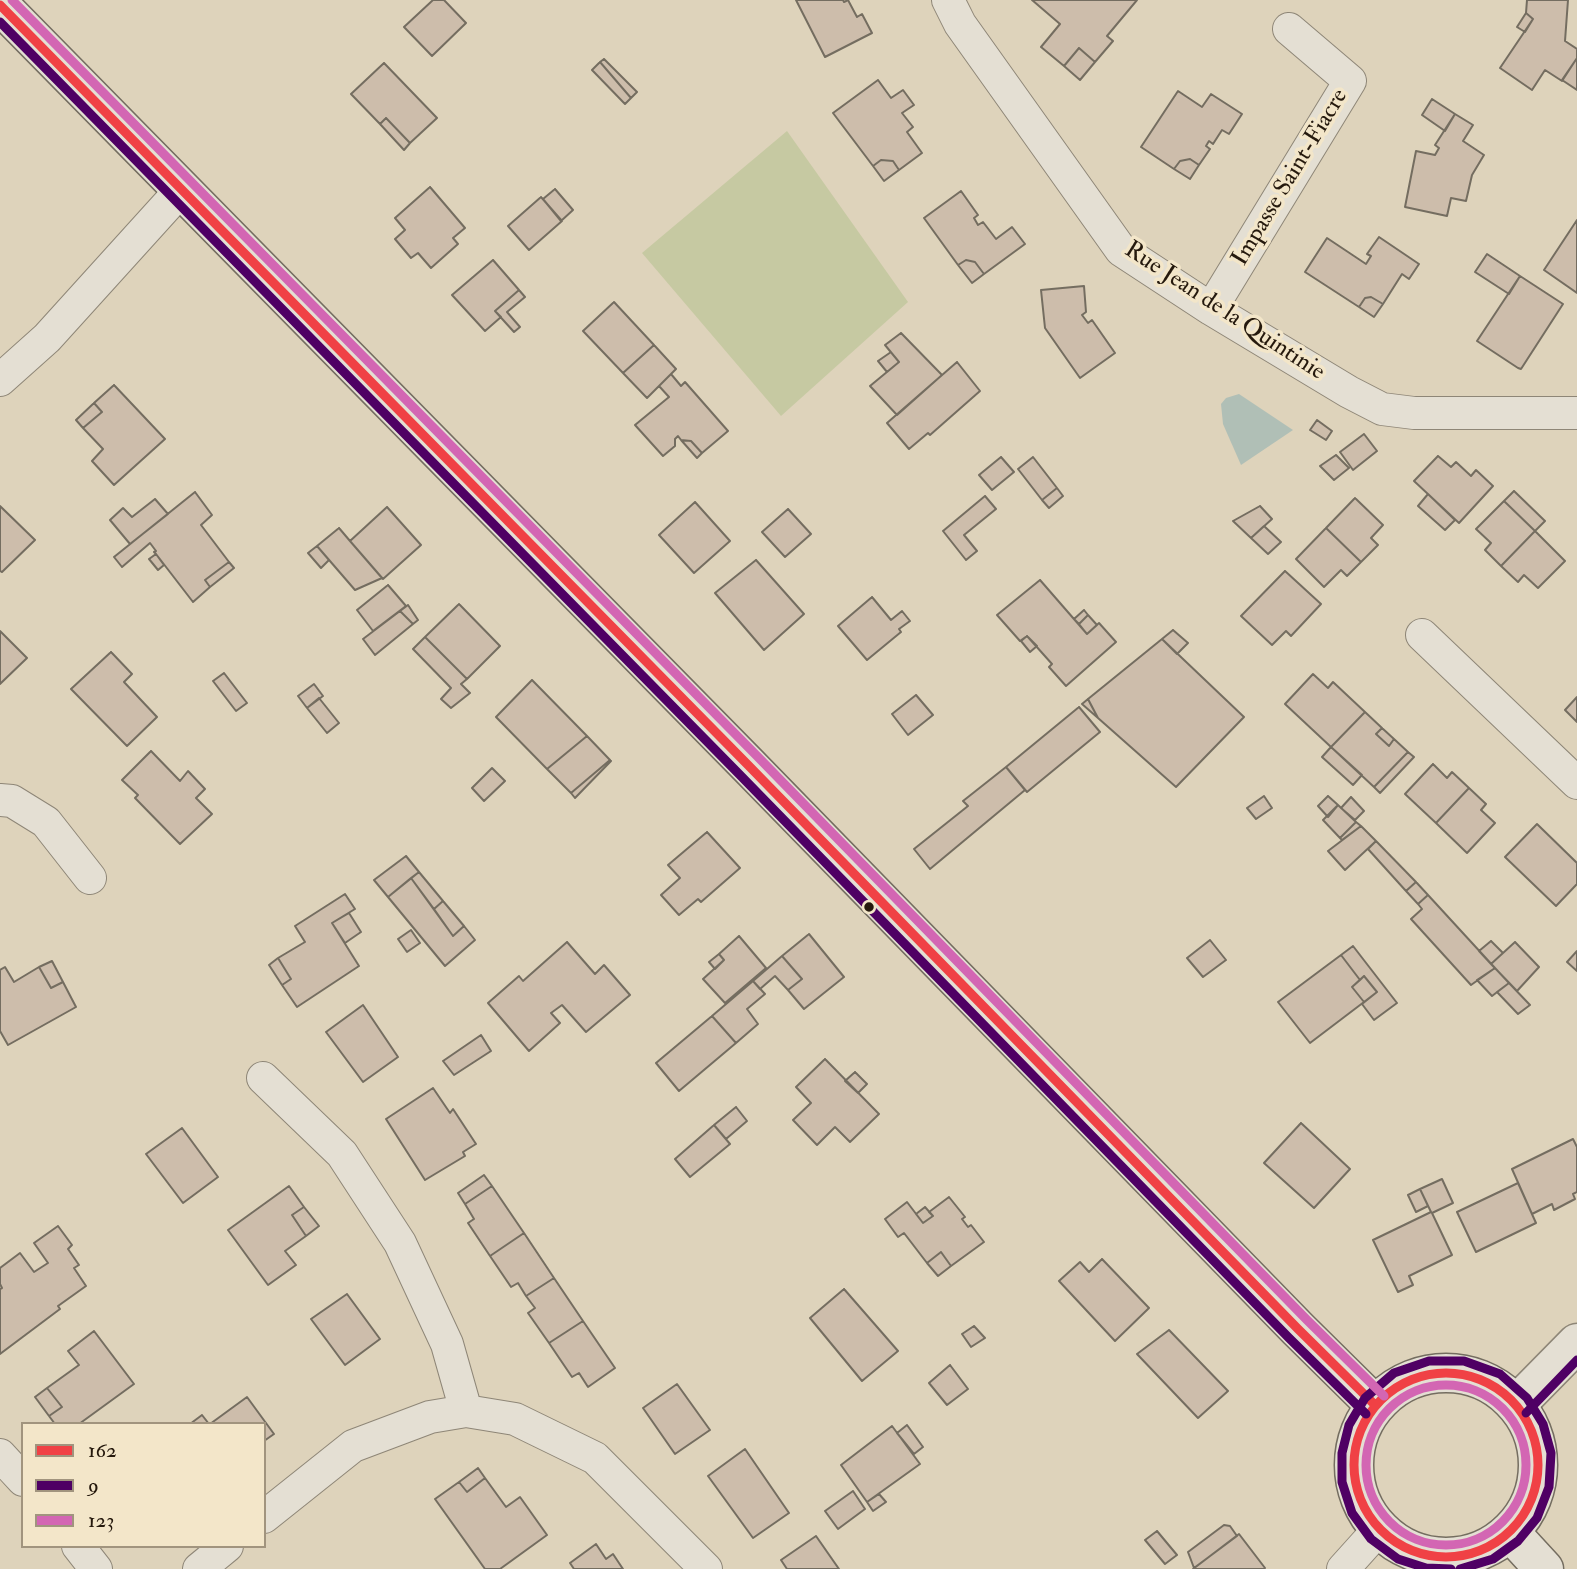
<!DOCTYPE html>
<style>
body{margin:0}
#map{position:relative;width:1577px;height:1569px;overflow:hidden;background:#ded3bb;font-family:"IM FELL Double Pica",serif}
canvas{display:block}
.legend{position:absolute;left:21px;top:1422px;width:245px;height:126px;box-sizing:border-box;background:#f3e6c9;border:2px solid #a1947e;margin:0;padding:9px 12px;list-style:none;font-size:21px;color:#25190d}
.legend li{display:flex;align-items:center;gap:14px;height:35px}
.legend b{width:35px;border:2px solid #a1947e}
</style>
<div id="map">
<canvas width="1577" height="1569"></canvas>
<ul class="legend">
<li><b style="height:9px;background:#f04145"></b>162</li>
<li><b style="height:9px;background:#4f0064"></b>9</li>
<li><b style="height:9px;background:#d366b3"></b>123</li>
</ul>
</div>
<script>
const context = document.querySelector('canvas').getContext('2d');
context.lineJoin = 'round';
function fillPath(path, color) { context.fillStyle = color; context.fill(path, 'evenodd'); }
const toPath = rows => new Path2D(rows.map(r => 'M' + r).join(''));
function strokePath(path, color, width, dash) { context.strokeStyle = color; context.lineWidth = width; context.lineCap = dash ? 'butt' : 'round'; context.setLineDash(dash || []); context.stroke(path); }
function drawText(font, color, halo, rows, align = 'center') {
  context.font = font + ' "IM FELL Double Pica",serif'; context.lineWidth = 7; context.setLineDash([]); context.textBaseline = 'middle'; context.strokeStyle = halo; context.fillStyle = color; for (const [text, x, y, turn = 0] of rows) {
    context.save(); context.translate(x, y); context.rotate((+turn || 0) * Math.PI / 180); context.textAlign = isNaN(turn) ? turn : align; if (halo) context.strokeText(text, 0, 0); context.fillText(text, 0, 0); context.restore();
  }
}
const green = toPath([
 [787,131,908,302,781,416,642,253]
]);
const water = toPath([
 [1239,394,1293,430,1241,465,1223,424,1221,404,1226,398]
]);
const building = toPath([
 [433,0,444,0,466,23,432,56,404,27,433,0],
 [796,0,843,0,844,2,848,0,857,17,862,14,872,33,825,57,796,0],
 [1032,0,1137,0,1107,36,1113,41,1095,62,1079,48,1064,66,1041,47,1060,24,1032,0],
 [1527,0,1568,0,1565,41,1577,49,1577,58,1562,81,1545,70,1532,90,1500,68,1533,19,1526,13,1527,0],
 [1526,13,1533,19,1525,32,1517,27,1526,13],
 [1079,48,1095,62,1080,80,1064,66,1079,48],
 [1577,58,1577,90,1562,80,1577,58],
 [604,59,637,92,631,98,600,62,604,59],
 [600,62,631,98,625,104,592,70,600,62],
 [384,63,437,118,410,143,386,118,380,124,351,94,384,63],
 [878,80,891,98,903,90,914,105,902,113,913,127,907,132,922,153,899,170,893,161,881,160,873,166,833,113,878,80],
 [1178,91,1202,107,1211,94,1242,114,1229,134,1222,130,1213,144,1209,141,1206,146,1210,149,1199,165,1190,159,1180,161,1174,169,1141,147,1178,91],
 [1432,99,1455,114,1445,131,1422,115,1432,99],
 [1455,114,1473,125,1463,141,1484,155,1472,175,1466,201,1451,198,1447,216,1405,207,1416,151,1435,155,1439,148,1435,145,1455,114],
 [386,118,410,143,404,150,380,124,386,118],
 [1190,159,1199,165,1190,179,1174,169,1180,161,1190,159],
 [881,160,893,161,899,170,884,181,873,166,881,160],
 [430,187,465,228,453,238,458,244,431,268,418,253,411,258,395,239,405,230,395,218,430,187],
 [555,189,573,210,561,221,543,199,555,189],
 [961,191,978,215,974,218,978,225,983,222,996,239,1012,227,1025,244,984,274,975,262,966,260,958,265,924,218,961,191],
 [541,197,562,221,529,250,508,226,541,197],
 [1577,220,1577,293,1544,270,1577,220],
 [1379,237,1419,264,1409,279,1402,274,1383,304,1371,297,1365,298,1359,307,1305,272,1327,238,1366,264,1371,256,1367,254,1379,237],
 [1487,254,1520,276,1509,294,1475,272,1487,254],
 [493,260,519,290,495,311,501,317,485,331,452,295,493,260],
 [966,260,975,262,984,274,972,283,958,265,966,260],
 [1520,276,1563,304,1521,369,1518,368,1477,341,1520,276],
 [1084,286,1086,312,1082,315,1088,323,1092,320,1115,353,1080,378,1045,328,1041,290,1084,286],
 [519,290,525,297,507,312,520,327,514,332,495,311,519,290],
 [1371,297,1383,304,1374,317,1359,307,1365,298,1371,297],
 [614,302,654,345,623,373,583,331,614,302],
 [901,333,942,375,897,415,870,386,899,362,885,345,901,333],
 [654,345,676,369,647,398,623,373,654,345],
 [891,352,899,362,887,372,878,361,891,352],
 [957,362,980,391,930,435,928,433,909,449,887,423,957,362],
 [671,374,681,386,685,382,728,431,702,453,691,441,681,440,678,436,675,439,675,446,663,456,635,425,669,397,659,386,671,374],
 [114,385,165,439,114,485,92,461,103,449,83,428,102,412,94,403,114,385],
 [94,403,102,412,83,428,76,420,94,403],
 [1317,420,1332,431,1326,440,1310,430,1317,420],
 [1364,434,1377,451,1353,470,1340,452,1364,434],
 [681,440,691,441,702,453,697,458,681,440],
 [1336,455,1349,468,1334,480,1320,466,1336,455],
 [1438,456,1451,467,1456,462,1471,476,1476,470,1493,486,1459,523,1414,481,1438,456],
 [1001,457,1014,472,992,490,979,475,1001,457],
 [1033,457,1057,488,1042,500,1018,469,1033,457],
 [1057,488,1063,496,1049,508,1042,500,1057,488],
 [1514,491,1545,521,1535,531,1504,501,1514,491],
 [195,492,212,515,201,525,229,562,205,580,210,587,193,602,156,554,154,552,156,551,150,543,122,567,114,557,195,492],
 [1428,494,1455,520,1445,530,1418,506,1428,494],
 [985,496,996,509,964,535,977,551,966,560,943,531,985,496],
 [1355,498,1383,525,1371,538,1378,545,1361,562,1326,528,1355,498],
 [155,499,168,514,130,544,110,520,123,508,132,517,155,499],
 [1504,501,1535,531,1501,566,1485,550,1491,543,1476,529,1504,501],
 [695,502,730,541,694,573,659,535,695,502],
 [0,506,35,540,2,572,0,571,0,506],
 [1260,506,1272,519,1251,538,1233,521,1260,506],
 [387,507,421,545,383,579,350,541,387,507],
 [788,509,811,534,785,557,762,532,788,509],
 [1264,526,1281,542,1268,554,1251,538,1264,526],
 [339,528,350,541,382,578,355,590,317,546,339,528],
 [1326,528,1361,562,1347,576,1341,570,1324,587,1296,559,1326,528],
 [1535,531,1565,561,1538,588,1524,575,1518,582,1501,566,1535,531],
 [317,546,329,560,321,568,308,553,317,546],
 [156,554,164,565,158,570,149,559,156,554],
 [756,560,804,614,764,650,715,593,756,560],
 [229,562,234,568,210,587,205,580,229,562],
 [1285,571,1321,604,1291,636,1286,631,1272,645,1241,616,1285,571],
 [1040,580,1087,634,1099,623,1116,642,1066,686,1049,667,1052,664,1027,636,1020,641,997,615,1040,580],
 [388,585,406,606,373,631,357,610,388,585],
 [872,597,891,620,902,611,910,621,899,629,901,632,867,660,838,626,872,597],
 [459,604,500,646,467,679,425,637,459,604],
 [408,605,418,620,413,624,400,611,408,605],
 [1084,610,1088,615,1079,624,1074,619,1084,610],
 [400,611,413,624,375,655,363,639,400,611],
 [1088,615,1097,625,1087,634,1079,624,1088,615],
 [1173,630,1188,643,1177,654,1162,639,1173,630],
 [0,631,27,658,0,684,0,631],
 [1027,636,1037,646,1030,652,1021,641,1027,636],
 [425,637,467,679,461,684,470,693,451,708,441,699,451,688,413,649,425,637],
 [1162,639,1244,717,1176,787,1098,718,1088,699,1162,639],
 [111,652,132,674,124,682,157,717,127,746,71,689,111,652],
 [224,673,247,703,236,711,213,681,224,673],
 [1313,674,1328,688,1333,682,1365,712,1331,747,1285,704,1313,674],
 [532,680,587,736,547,769,496,717,532,680],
 [314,684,323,696,307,708,298,696,314,684],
 [916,695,933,715,908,735,892,714,916,695],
 [1577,697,1577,722,1565,710,1577,697],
 [319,698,339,723,327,733,307,708,319,698],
 [1088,699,1091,705,1098,718,1082,704,1088,699],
 [1079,707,1100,732,1027,792,1006,767,1079,707],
 [1365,712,1382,728,1376,734,1389,746,1394,739,1408,752,1374,787,1331,747,1365,712],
 [1382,728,1394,739,1389,746,1376,734,1382,728],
 [587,736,610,760,571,793,547,769,587,736],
 [1331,747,1362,775,1353,785,1322,757,1331,747],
 [151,751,180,781,188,771,205,789,196,798,212,814,180,844,135,798,138,795,122,780,151,751],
 [1408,752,1414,757,1380,793,1374,787,1408,752],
 [610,760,611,761,575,798,571,793,610,760],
 [1433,764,1447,778,1452,772,1469,788,1436,823,1405,794,1433,764],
 [1006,767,1025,790,930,869,914,849,968,806,963,801,1006,767],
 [492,768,505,781,484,801,472,788,492,768],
 [1469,788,1486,804,1481,810,1495,823,1467,853,1436,823,1469,788],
 [1264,796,1272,808,1256,819,1247,808,1264,796],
 [1328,796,1338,805,1328,817,1318,806,1328,796],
 [1351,797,1364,811,1355,820,1341,808,1351,797],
 [1338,805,1356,822,1340,838,1323,820,1338,805],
 [1356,822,1361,826,1342,840,1340,838,1356,822],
 [1537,824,1577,863,1577,884,1556,906,1505,857,1537,824],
 [1361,826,1376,841,1345,870,1328,851,1361,826],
 [707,832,740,868,701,902,698,899,679,915,661,895,680,878,668,865,707,832],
 [1376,841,1416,882,1406,891,1368,849,1376,841],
 [406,856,419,872,388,897,374,880,406,856],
 [419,872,443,901,434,909,411,878,419,872],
 [411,878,453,936,464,926,475,940,445,966,388,897,411,878],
 [1416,882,1428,895,1418,904,1406,891,1416,882],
 [345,894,355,909,332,923,359,966,297,1007,282,985,291,979,278,958,305,942,295,926,345,894],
 [1428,895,1495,968,1471,985,1411,919,1422,909,1418,904,1428,895],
 [443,901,464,926,453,936,434,909,443,901],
 [349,913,361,932,345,943,332,923,349,913],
 [411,930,420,943,407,952,398,939,411,930],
 [809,934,844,977,804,1009,788,990,802,979,782,956,809,934],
 [739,936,766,968,725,1003,703,979,724,960,719,954,739,936],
 [1210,940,1226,960,1203,977,1187,958,1210,940],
 [1491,941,1503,953,1491,964,1479,951,1491,941],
 [567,942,595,974,604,965,630,995,586,1032,562,1005,551,1013,560,1023,529,1051,488,1003,519,976,523,981,567,942],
 [1515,942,1539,967,1517,991,1491,964,1515,942],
 [1353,946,1397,1003,1374,1020,1362,1004,1377,992,1364,976,1360,980,1341,955,1353,946],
 [1577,951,1577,971,1567,962,1577,951],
 [719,954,724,960,715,969,709,962,719,954],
 [1341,955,1360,980,1352,987,1364,1002,1310,1043,1278,1002,1341,955],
 [782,956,802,979,788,990,775,976,760,989,753,981,782,956],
 [278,958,291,979,282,985,269,965,278,958],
 [52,961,63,982,51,988,39,967,52,961],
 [5,967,14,982,39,967,51,988,63,982,76,1007,8,1045,0,1031,0,970,5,967],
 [1495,968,1509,983,1492,996,1477,980,1495,968],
 [1364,976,1377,992,1364,1002,1352,987,1364,976],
 [753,981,765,994,747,1009,758,1024,736,1043,712,1016,753,981],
 [1509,983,1530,1005,1518,1014,1497,992,1509,983],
 [363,1005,398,1057,363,1082,326,1032,363,1005],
 [712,1016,736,1043,679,1091,656,1063,712,1016],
 [481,1035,491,1051,454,1075,443,1061,481,1035],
 [825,1059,879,1114,850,1142,835,1127,817,1145,793,1120,811,1103,796,1087,825,1059],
 [855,1072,867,1084,858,1093,845,1081,855,1072],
 [433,1088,450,1113,453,1109,476,1144,463,1152,465,1156,425,1180,386,1119,433,1088],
 [736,1107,747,1121,726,1139,714,1125,736,1107],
 [1301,1123,1350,1169,1314,1208,1264,1163,1301,1123],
 [714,1125,730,1144,690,1177,675,1159,714,1125],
 [182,1128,218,1177,183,1203,146,1154,182,1128],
 [1573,1139,1577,1147,1577,1192,1573,1194,1575,1199,1554,1210,1552,1204,1532,1214,1512,1169,1573,1139],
 [484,1175,492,1186,465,1204,458,1193,484,1175],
 [1442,1179,1453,1203,1432,1213,1452,1255,1409,1276,1413,1285,1398,1292,1373,1240,1431,1212,1420,1189,1442,1179],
 [1518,1183,1536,1223,1476,1252,1457,1212,1518,1183],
 [289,1186,304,1207,292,1215,306,1236,285,1251,296,1265,268,1285,228,1230,289,1186],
 [492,1186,524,1233,490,1256,468,1223,474,1219,465,1204,492,1186],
 [1420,1189,1428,1206,1416,1212,1408,1195,1420,1189],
 [949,1197,965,1217,962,1219,968,1227,971,1225,984,1242,951,1266,941,1252,927,1263,904,1233,898,1237,885,1219,907,1202,923,1223,933,1216,929,1212,949,1197],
 [304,1207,319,1226,306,1236,292,1215,304,1207],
 [925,1207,933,1216,923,1223,916,1214,925,1207],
 [58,1226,72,1245,68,1249,79,1265,74,1268,86,1286,58,1306,60,1309,0,1354,0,1289,2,1288,0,1284,0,1268,20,1253,34,1272,48,1263,34,1243,58,1226],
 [524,1233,554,1278,526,1296,518,1283,511,1287,490,1256,524,1233],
 [941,1252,951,1266,938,1276,927,1263,941,1252],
 [1102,1259,1149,1308,1115,1341,1059,1281,1080,1262,1089,1272,1102,1259],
 [554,1278,583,1321,549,1343,528,1313,535,1308,526,1296,554,1278],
 [844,1289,898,1351,862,1381,810,1318,844,1289],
 [347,1294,380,1339,345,1365,311,1319,347,1294],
 [583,1321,615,1368,588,1387,579,1373,572,1377,549,1343,583,1321],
 [974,1326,985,1338,971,1347,962,1334,974,1326],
 [1169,1330,1228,1391,1198,1418,1137,1354,1169,1330],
 [94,1331,134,1384,79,1424,55,1424,49,1416,62,1407,47,1388,79,1365,68,1351,94,1331],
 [950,1365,968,1389,947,1405,929,1383,950,1365],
 [677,1384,710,1430,675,1454,643,1408,677,1384],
 [47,1388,62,1407,49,1416,35,1397,47,1388],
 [247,1397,274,1434,264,1441,264,1424,210,1424,247,1397],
 [202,1415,209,1424,190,1424,202,1415],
 [907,1425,923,1447,914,1454,897,1433,907,1425],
 [892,1426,920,1464,867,1502,841,1465,892,1426],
 [745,1449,789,1513,753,1538,708,1476,745,1449],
 [478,1468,485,1478,467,1492,459,1482,478,1468],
 [485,1478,506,1507,520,1497,547,1535,500,1569,485,1569,435,1499,459,1482,467,1492,485,1478],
 [853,1491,865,1509,838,1529,825,1511,853,1491],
 [879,1494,886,1502,873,1511,867,1502,879,1494],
 [1224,1525,1230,1526,1237,1536,1194,1568,1188,1552,1224,1525],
 [1157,1531,1177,1555,1165,1564,1145,1540,1157,1531],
 [1239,1534,1265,1568,1264,1569,1193,1569,1239,1534],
 [816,1536,839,1569,787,1569,781,1560,816,1536],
 [596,1544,606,1559,613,1554,623,1569,574,1569,570,1563,596,1544]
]);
const minor = toPath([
 [948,0,960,24,1121,250,1211,309,1349,392,1382,409,1414,413,1577,413],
 [1211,309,1350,81,1289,29],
 [0,380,47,338,181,190],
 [1422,635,1577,783],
 [0,800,12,801,46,822,90,878],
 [263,1078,342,1154,400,1243,447,1344,466,1411],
 [0,1455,23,1480],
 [264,1517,353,1446,430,1417,466,1411,515,1419,595,1458,706,1569],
 [78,1546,96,1569],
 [199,1569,227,1546],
 [1343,1569,1379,1529]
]);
const tertiary = toPath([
 [1517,1404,1577,1343]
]);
const secondary = toPath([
 [0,5,748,765,1298,1329,1375,1405],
 '1354 1465a92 92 0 1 1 184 0a92 92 0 1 1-184 0Z',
 [1510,1532,1544,1569]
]);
const bus1 = toPath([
 [0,5,748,765,1298,1329,1375,1405],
 '1354 1465a92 92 0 1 1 184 0a92 92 0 1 1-184 0Z'
]);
const bus2 = toPath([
 [0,22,739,774,1289,1338,1366,1414],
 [1526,1413,1577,1360],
 [1451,1569,1426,1568,1398,1559,1371,1539,1352,1513,1342,1482,1342,1453,1349,1425,1365,1398,1394,1373,1429,1361,1464,1361,1500,1374,1527,1398,1543,1424,1551,1453,1549,1487,1537,1518,1518,1541,1493,1559,1460,1569]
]);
const bus3 = toPath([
 [12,0,757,756,1307,1320,1384,1396],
 '1366 1465a80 80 0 1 1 160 0a80 80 0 1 1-160 0Z'
]);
const markers = [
 [869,907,6,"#25190d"]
];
const streetNames = [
 ["Impasse Saint-Fiacre",1291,178,-59],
 ["Rue Jean de la Quintinie",1224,312,33]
];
fillPath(green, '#c6c9a2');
fillPath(water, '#b0bfb6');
fillPath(building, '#cdbdab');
strokePath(building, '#746d60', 2);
strokePath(minor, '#8e8677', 34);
strokePath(tertiary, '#8e8677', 41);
strokePath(secondary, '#746d60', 41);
strokePath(minor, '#e4dfd3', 32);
strokePath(tertiary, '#e4dfd3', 38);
strokePath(secondary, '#e4dfd3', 38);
strokePath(bus1, '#f04145', 9);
strokePath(bus2, '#4f0064', 9);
strokePath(bus3, '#d366b3', 9);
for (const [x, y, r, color] of markers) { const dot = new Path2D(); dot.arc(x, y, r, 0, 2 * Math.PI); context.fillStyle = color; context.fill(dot); strokePath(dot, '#f3e6c9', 2.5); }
drawText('24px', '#25190d', '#f3e6c9', streetNames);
</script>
